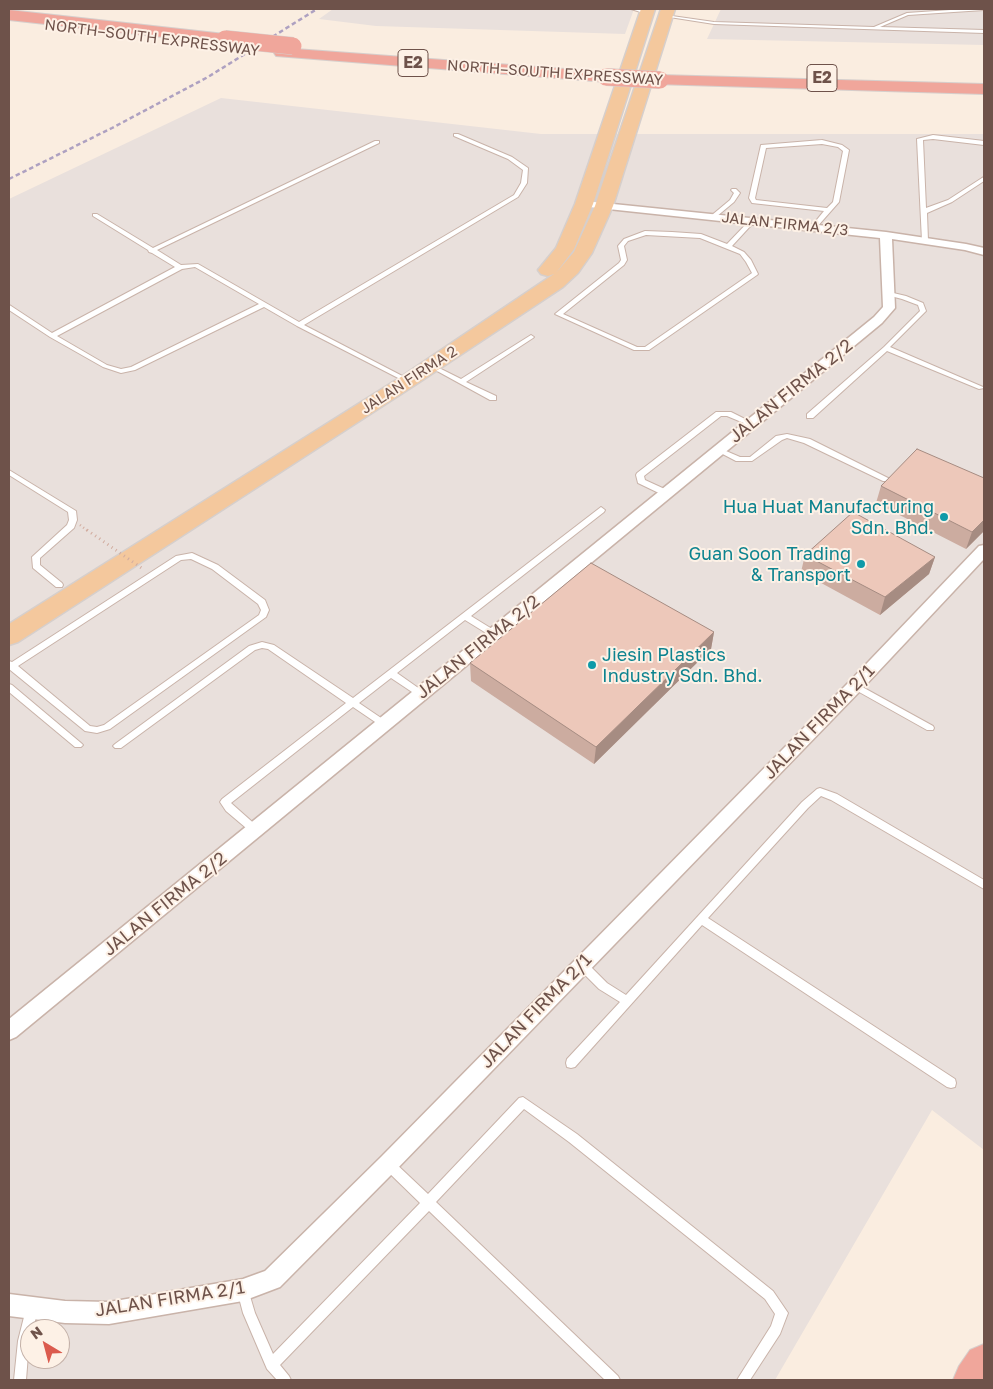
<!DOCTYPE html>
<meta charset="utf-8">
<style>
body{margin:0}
#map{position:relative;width:993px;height:1389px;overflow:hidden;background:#faede0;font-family:"Golos Text",sans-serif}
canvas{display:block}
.frame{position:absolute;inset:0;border:10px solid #6e524a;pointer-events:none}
.north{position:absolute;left:20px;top:1319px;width:50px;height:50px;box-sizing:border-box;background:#fdf1e6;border:1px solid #c4b1a8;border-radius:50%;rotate:323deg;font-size:14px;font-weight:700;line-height:20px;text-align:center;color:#6e524a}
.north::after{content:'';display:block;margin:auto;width:18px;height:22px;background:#db5b4e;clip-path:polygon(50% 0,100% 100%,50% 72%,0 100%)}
</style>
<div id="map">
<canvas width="993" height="1389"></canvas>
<div class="frame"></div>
<div class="north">N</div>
</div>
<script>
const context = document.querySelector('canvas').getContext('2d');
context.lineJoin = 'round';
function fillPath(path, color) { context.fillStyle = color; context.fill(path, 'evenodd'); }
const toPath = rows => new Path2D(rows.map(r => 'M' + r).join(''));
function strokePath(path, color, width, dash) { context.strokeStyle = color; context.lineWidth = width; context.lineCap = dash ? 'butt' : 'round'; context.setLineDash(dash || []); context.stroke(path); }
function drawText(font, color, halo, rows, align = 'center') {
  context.font = font + ' "Golos Text",sans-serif'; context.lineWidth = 4; context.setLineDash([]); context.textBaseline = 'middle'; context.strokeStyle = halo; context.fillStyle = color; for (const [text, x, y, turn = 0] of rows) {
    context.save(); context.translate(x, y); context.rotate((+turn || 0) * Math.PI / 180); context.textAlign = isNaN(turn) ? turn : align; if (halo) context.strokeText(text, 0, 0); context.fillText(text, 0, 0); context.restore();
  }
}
const industrial = toPath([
 [333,9,634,9,625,34,376,26,319,19],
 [721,9,984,9,984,45,707,39],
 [221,98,541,134,984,134,984,1150,932,1110,775,1380,9,1380,9,199],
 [30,1329,60,1329,60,1359,30,1359]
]);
const lane = toPath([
 [631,9,637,9,649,13,647,14,631,9],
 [965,9,984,9,984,10,908,15,880,27,984,30,984,33,714,24,663,16,665,15,714,22,874,27,907,13,965,9],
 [454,134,458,134,512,157,528,168,527,183,518,197,304,325,410,380,410,382,406,382,297,326,264,307,135,370,121,373,103,367,50,337,9,310,9,305,11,306,52,333,175,267,152,253,149,252,148,250,93,216,93,214,97,214,153,248,375,141,379,141,379,143,157,250,181,265,198,264,299,322,514,195,521,183,523,170,508,159,454,136,454,134],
 [195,267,259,304,131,367,121,369,107,365,57,336,182,269,195,267],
 [933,135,984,141,984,145,933,139,923,140,926,208,948,200,982,178,984,177,984,181,952,202,927,213,928,241,925,243,922,241,917,139,933,135],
 [822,140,842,145,849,150,839,202,816,228,811,227,824,211,752,203,749,198,761,145,822,140],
 [822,144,838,147,843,151,833,202,827,208,756,200,755,198,766,148,822,144],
 [732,189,736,189,740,193,734,202,716,217,712,217,712,215,730,200,734,193,731,190,732,189],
 [753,218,755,219,755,221,732,246,744,252,751,260,758,274,757,275,649,350,634,350,555,314,619,263,621,260,618,246,624,239,645,231,672,232,701,234,727,244,751,219,753,218],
 [646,235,700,238,740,254,746,262,752,273,645,347,637,347,563,314,624,265,627,260,624,246,628,241,646,235],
 [889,292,906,296,923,303,926,311,890,347,983,387,984,388,979,389,887,351,813,418,807,418,807,414,884,347,920,311,918,305,902,299,887,295,886,294,889,292],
 [531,335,534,337,533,338,466,382,496,396,496,400,490,400,428,366,429,365,433,365,461,379,531,335],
 [716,412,731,412,755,424,751,426,727,416,721,416,644,476,645,480,669,491,670,493,669,495,663,495,638,483,636,475,637,473,716,412],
 [787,434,810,439,890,479,889,481,883,481,804,443,787,438,782,440,752,461,736,461,715,450,719,448,740,457,750,457,776,436,787,434],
 [9,470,76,511,77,520,74,528,40,558,40,565,62,583,63,585,62,587,56,587,33,568,32,557,67,525,69,520,68,512,9,475,9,470],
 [601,507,605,510,604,512,471,616,497,632,498,634,497,636,491,636,465,620,397,673,424,692,425,694,424,696,418,696,391,678,359,703,387,722,388,724,387,726,381,726,353,707,231,803,258,827,260,830,258,833,255,834,252,833,226,811,220,802,222,799,346,703,268,649,262,648,255,650,121,748,115,748,113,746,115,744,249,646,262,642,274,645,353,698,601,507],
 [192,553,218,565,265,600,269,610,266,617,110,729,97,733,85,731,9,669,9,661,12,662,176,556,192,553],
 [191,559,212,569,258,604,261,610,259,615,104,725,97,727,90,726,18,666,181,560,191,559],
 [855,683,933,726,934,728,933,730,927,730,852,688,851,686,855,683],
 [9,684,12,685,81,743,83,745,81,747,75,747,9,692,9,684],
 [820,788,837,794,984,880,984,889,831,800,821,796,808,808,708,918,955,1079,956,1083,955,1087,951,1088,947,1087,702,925,575,1067,571,1068,567,1067,566,1063,567,1059,620,1002,599,989,577,967,576,964,577,961,581,960,585,961,607,983,626,995,802,802,817,789,820,788],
 [523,1097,577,1134,773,1291,788,1313,780,1334,750,1380,737,1380,771,1326,775,1314,765,1299,569,1142,524,1109,436,1202,618,1376,620,1380,605,1380,429,1211,280,1365,289,1376,291,1380,277,1380,267,1369,243,1313,237,1290,239,1286,243,1284,247,1286,255,1313,273,1354,420,1203,384,1168,382,1164,384,1160,388,1158,392,1160,428,1194,519,1098,523,1097],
 [32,1303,36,1305,38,1309,33,1329,30,1329,26,1380,14,1380,18,1341,26,1309,28,1305,32,1303]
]);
const street = toPath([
 [584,201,886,232,966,244,984,248,984,255,965,250,892,239,895,308,882,323,16,1037,9,1040,9,1019,874,317,883,307,880,238,580,206,578,204,580,202,584,201],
 [984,545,984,559,861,690,395,1171,280,1287,243,1301,109,1324,65,1323,9,1316,9,1294,65,1301,109,1302,243,1279,265,1271,381,1157,849,682,979,546,984,545]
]);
const primary = toPath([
 [641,9,655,9,593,204,574,249,556,273,574,252,595,206,661,9,675,9,613,206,592,253,578,273,563,287,415,385,18,642,9,645,9,624,401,377,554,274,548,276,541,274,538,270,556,248,575,204,641,9]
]);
const highway = toPath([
 [9,10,225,34,231,36,233,39,231,42,225,44,9,20,9,10],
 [282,48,606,72,612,73,614,77,612,81,606,82,276,56,274,53,276,50,282,48],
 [660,75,984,84,984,94,654,84,652,80,654,76,660,75],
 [984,1344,984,1380,953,1380,959,1366,970,1350,984,1344]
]);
const rail = toPath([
 [9,179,112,128,208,77,317,9]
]);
const pathBridgeFar1 = toPath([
 [80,525,88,531]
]);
const pathBridge = toPath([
 [87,530,143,569]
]);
const highwayBridge = toPath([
 [225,39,293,46],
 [606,77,660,80]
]);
const wall = toPath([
 [881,486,984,531,966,549,876,503],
 [805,555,935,557,929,574,880,615,801,572],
 [714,632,711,649,594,764,471,681,470,663]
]);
const shadedWall = toPath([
 [984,520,984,531,966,549,972,532],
 [935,557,929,574,880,615,885,597],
 [714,632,711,649,594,764,596,747]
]);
const building = toPath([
 [917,449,984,478,984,520,972,532,881,486,917,449],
 [853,512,935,557,885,597,805,555,853,512],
 [591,563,714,632,596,747,470,663,591,563]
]);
const markers = [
 [944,517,5,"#0f9aa8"],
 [861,564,5,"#0f9aa8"],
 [592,665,5,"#0f9aa8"]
];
const farStreetnames = [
 ["NORTH–SOUTH EXPRESSWAY",152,38,7],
 ["NORTH–SOUTH EXPRESSWAY",555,73,4],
 ["JALAN FIRMA 2/3",785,224,6],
 ["JALAN FIRMA 2",409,380,-33]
];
const shields = [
 [413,63,30],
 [822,78,30]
];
const shieldNames = [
 ["E2",413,63],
 ["E2",822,78]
];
const streetNames = [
 ["JALAN FIRMA 2/2",791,391,-39],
 ["JALAN FIRMA 2/2",478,647,-39],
 ["JALAN FIRMA 2/1",819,722,-46],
 ["JALAN FIRMA 2/2",165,904,-39],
 ["JALAN FIRMA 2/1",536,1011,-46],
 ["JALAN FIRMA 2/1",170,1299,-9]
];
const cultureNames = [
 ["Hua Huat Manufacturing",934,507],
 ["Sdn. Bhd.",934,528],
 ["Guan Soon Trading",851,554],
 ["& Transport",851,575],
 ["Jiesin Plastics",602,655,"left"],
 ["Industry Sdn. Bhd.",602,676,"left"]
];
fillPath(industrial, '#e9e0dc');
strokePath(lane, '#c9b3a9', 2);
strokePath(street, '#c9b3a9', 3);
strokePath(primary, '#d6cfcc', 3);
strokePath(highway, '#d6cfcc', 2);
fillPath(lane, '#fff');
fillPath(street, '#fff');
fillPath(primary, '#f4c89d');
fillPath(highway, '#f0a69b');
strokePath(rail, '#aea1c1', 2.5, [4.5, 3]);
strokePath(highwayBridge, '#d6cfcc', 18, []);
strokePath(pathBridgeFar1, '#d1ab9e', 2.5, [1, 3]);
strokePath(pathBridge, '#d1ab9e', 3, [1, 4]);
strokePath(highwayBridge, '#f0a69b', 17);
fillPath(wall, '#ccaca0');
fillPath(shadedWall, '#a68c82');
fillPath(building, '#edc8ba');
strokePath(building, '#a68c82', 1);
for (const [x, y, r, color] of markers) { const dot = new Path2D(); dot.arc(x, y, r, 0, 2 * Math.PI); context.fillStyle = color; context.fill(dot); strokePath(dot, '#fdf1e6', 2); }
drawText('15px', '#6e524a', '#fdf1e6', farStreetnames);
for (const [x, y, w] of shields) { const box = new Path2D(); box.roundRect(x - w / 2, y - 13.5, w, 27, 4); context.fillStyle = '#fdf1e6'; context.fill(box); strokePath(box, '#6e524a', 1); }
drawText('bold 16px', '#6e524a', null, shieldNames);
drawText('18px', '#6e524a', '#fdf1e6', streetNames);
drawText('18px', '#0d838f', '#fdf1e6', cultureNames, 'right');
</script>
